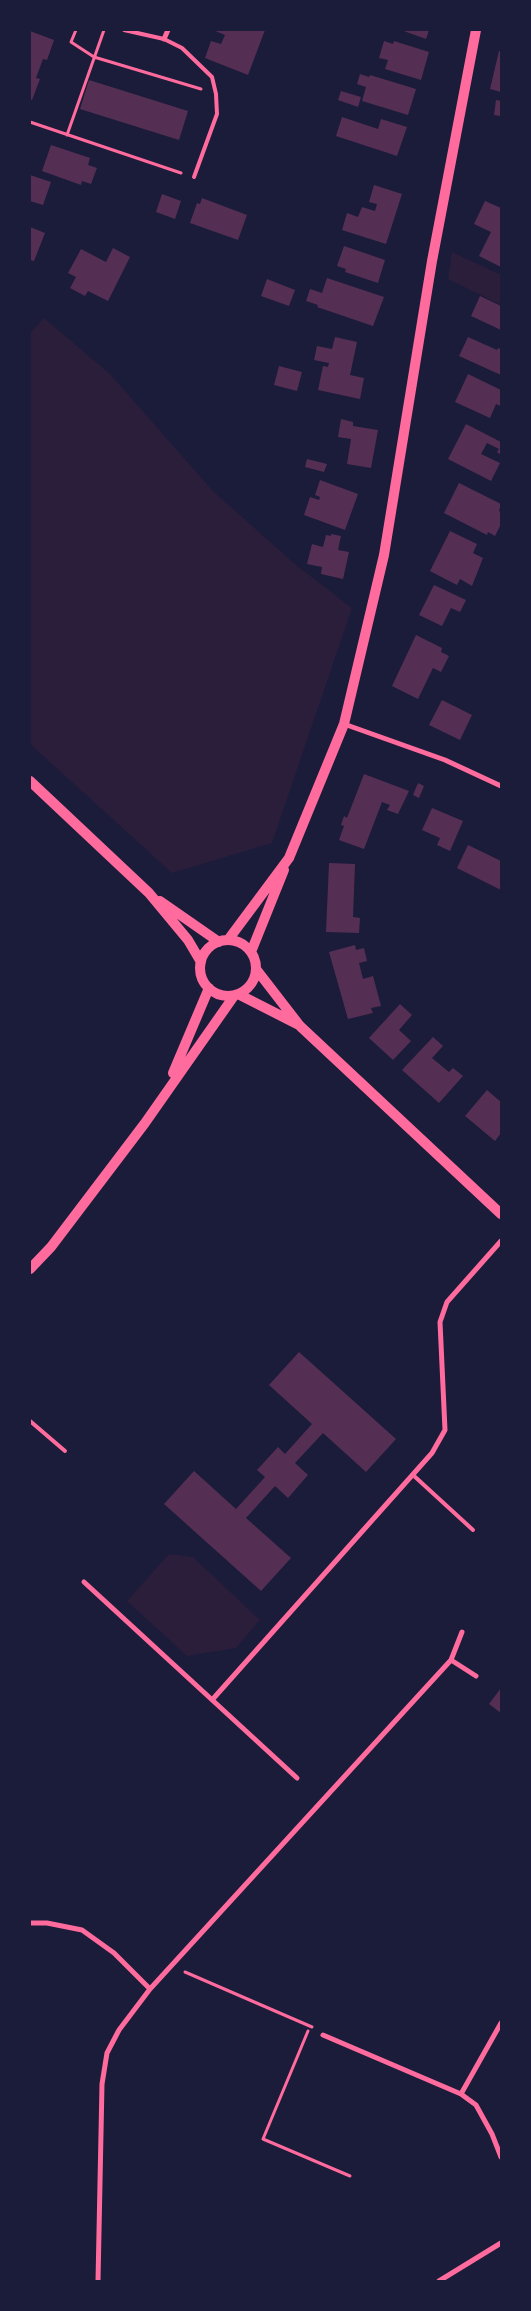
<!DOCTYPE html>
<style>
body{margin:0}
#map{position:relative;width:531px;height:2311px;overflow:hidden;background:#1b1b3a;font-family:Quicksand,sans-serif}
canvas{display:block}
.frame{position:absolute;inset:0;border:31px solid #1b1b3a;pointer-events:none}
</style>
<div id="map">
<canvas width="531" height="2311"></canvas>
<div class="frame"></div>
</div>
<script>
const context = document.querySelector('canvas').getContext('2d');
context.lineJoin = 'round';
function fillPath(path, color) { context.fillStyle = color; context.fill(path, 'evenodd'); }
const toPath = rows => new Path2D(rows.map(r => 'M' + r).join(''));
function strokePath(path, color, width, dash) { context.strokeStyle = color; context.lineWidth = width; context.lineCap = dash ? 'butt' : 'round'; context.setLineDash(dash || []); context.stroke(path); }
const green = toPath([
 [452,252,501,275,501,305,448,279],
 [44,318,110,374,213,491,296,565,352,608,272,843,172,873,30,744,30,333],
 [169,1554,193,1557,260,1620,236,1648,187,1656,127,1601]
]);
const building = toPath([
 [213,30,265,30,248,75,205,58,211,41,221,44,225,35],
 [401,30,429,30,426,39],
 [30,31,54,40,47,60,43,59,36,78,40,79,32,100,30,99],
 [384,41,393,44,394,41,429,52,421,80,385,69,388,60,379,58],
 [499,51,501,52,501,92,490,89],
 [360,74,369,77,370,75,416,89,408,115,362,101,366,87,357,84],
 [89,80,188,111,179,140,80,109],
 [341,91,361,97,358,107,338,100],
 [496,100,501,101,501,116,494,115],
 [342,117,378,129,381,119,407,127,397,156,336,136],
 [51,145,90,158,88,165,97,168,91,184,82,181,81,185,42,171],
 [30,175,51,182,43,205,30,201],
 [374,185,402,194,386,244,342,230,347,213,358,217,362,207,375,211,377,204,369,202],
 [162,194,181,201,175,219,156,212],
 [202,198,247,215,238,240,190,223,197,203,200,204],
 [485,201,501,208,501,267,479,256,491,232,474,224],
 [30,227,45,233,34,261,30,260],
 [344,246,385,260,378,283,345,272,346,269,337,266],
 [113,248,130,257,108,301,88,291,85,296,70,288,76,277,68,273,81,249,106,262],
 [327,278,384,297,373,326,317,307,318,305,306,301,310,289,322,293],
 [267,279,295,290,289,306,261,296],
 [480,296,501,306,501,330,471,316],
 [335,337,357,342,350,375,364,378,360,399,318,390,323,366,328,367,329,363,314,360,317,346,332,349],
 [468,337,497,350,498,348,501,349,501,375,459,356],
 [279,366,302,372,297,391,274,385],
 [468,374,501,390,501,406,496,404,490,418,455,402],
 [341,419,353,422,353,426,378,430,371,468,347,464,351,439,338,437],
 [466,424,501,442,501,455,497,452,499,449,487,443,481,454,500,463,491,481,448,459],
 [307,459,327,464,324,472,305,467],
 [320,480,358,494,345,530,304,515,310,497,319,500,320,497,315,495],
 [459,483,501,504,499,511,501,512,501,524,495,536,488,532,487,535,444,513],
 [450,531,477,544,473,553,483,558,472,586,460,579,457,585,430,571],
 [331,534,341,536,338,550,349,552,343,579,321,574,322,567,307,564,312,544,323,547,326,535,331,536],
 [434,585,466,600,460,612,451,608,442,626,419,615],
 [416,635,442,648,441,652,449,656,441,672,433,668,418,699,392,686],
 [442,700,472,715,460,740,429,725],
 [364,774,409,791,398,814,387,810,390,805,382,802,364,849,339,840,344,826,341,825,344,816,347,818],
 [418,783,424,786,419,798,413,795],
 [432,808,463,821,450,851,437,845,440,838,422,830],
 [468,845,501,861,501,890,457,868],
 [329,863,355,864,353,917,360,918,359,933,326,932],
 [355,945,356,950,364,948,367,961,359,963,363,979,373,976,381,1006,371,1008,373,1013,348,1019,329,952],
 [400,1004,412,1015,399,1030,411,1041,393,1060,369,1038],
 [433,1037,443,1046,432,1058,449,1072,453,1068,463,1076,439,1103,402,1070],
 [487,1090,501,1102,501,1133,495,1141,465,1116],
 [299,1352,396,1439,366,1472,323,1433,295,1463,308,1475,288,1498,275,1486,246,1518,291,1558,261,1591,164,1504,194,1471,236,1509,265,1477,257,1470,278,1447,285,1454,312,1424,269,1385],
 [501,1688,501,1713,489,1704]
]);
const path = toPath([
 [76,30,71,42,94,57,201,89],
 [30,122,181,173],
 [67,135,104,30],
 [185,1972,312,2027],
 [308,2031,263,2139,350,2176]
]);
const service = toPath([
 [124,30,164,39,182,48,212,77,216,94,217,114,194,177],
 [30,1421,65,1451],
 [413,1475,473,1530]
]);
const minor = toPath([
 [164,39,168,30],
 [344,724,445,760,501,786],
 [84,1582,297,1778],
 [451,1660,462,1632],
 [212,1700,432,1453,445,1430,440,1322,447,1302,501,1241],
 [30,1923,47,1923,82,1930,114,1953,150,1989],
 [323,2035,461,2094,476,2105,492,2134,501,2157],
 [461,2094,501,2023],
 [98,2281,102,2084,107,2053,119,2030,150,1989,451,1660,476,1676],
 [439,2281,501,2243]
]);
const secondary = toPath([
 [30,781,149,893,188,940,201,962],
 [160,901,219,942],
 [228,940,289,858,344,724,384,555,432,261,476,30],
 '200 968a28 28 0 1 1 56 0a28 28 0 1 1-56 0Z',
 [251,952,284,870],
 [256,969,300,1026,501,1214],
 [238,994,297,1024],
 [173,1073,209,988],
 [30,1269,51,1247,145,1123,234,996]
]);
fillPath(green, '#2a1e3b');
fillPath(building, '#542f53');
strokePath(path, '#ff6b9d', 3);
strokePath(service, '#ff6b9d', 4);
strokePath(minor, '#ff6b9d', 5);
strokePath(secondary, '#ff6b9d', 10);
</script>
